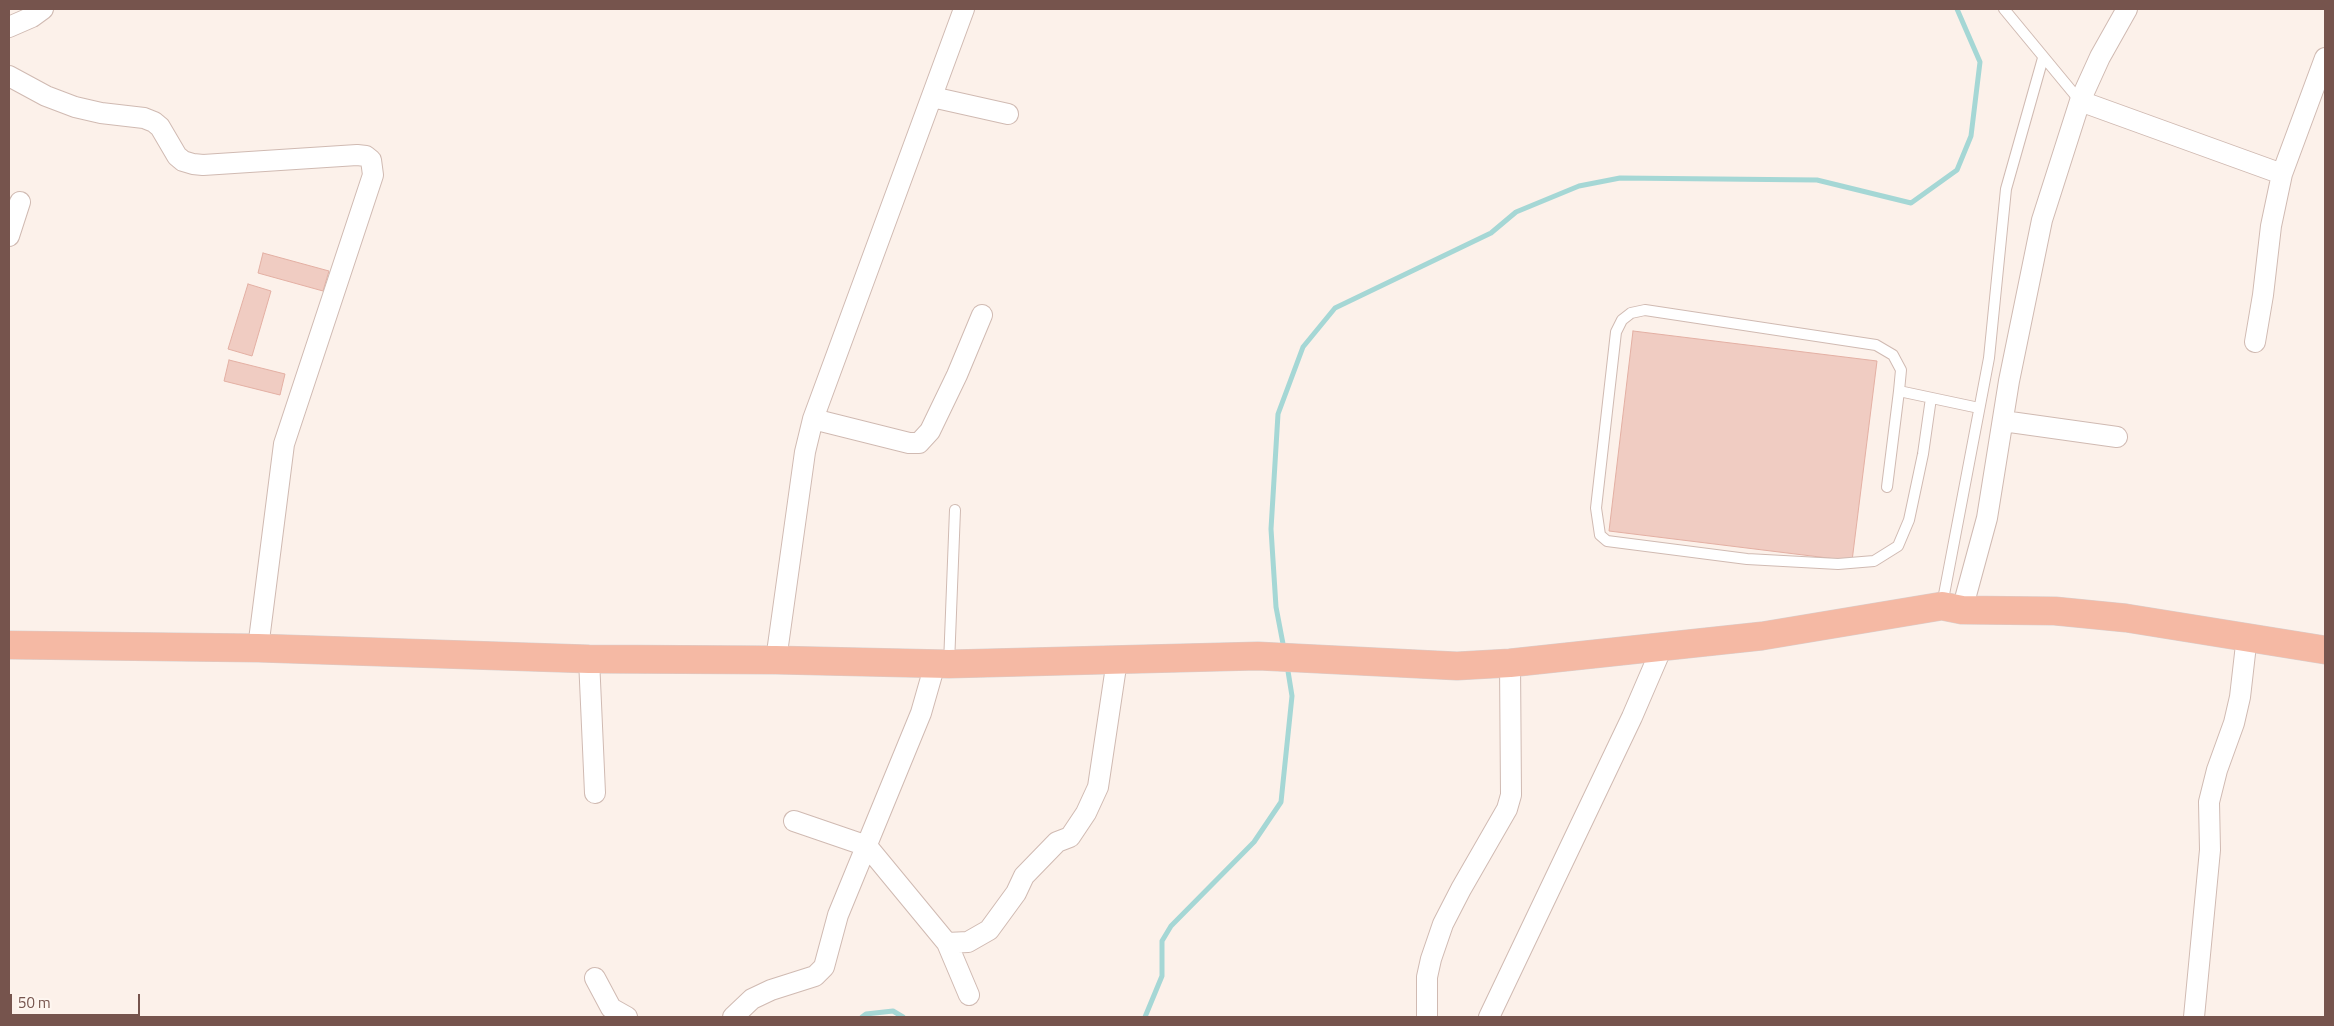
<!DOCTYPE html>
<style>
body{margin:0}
#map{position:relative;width:2334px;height:1026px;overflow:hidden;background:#fcf1ea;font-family:"Titillium Web",sans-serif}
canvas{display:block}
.frame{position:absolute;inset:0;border:10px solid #76544d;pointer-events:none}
.scale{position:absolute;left:10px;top:994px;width:130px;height:22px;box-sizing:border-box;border:2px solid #76544d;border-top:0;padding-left:6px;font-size:15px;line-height:18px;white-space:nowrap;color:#76544d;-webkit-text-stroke:4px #fef6f0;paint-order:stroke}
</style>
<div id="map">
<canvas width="2334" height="1026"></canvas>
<div class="frame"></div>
<div class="scale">50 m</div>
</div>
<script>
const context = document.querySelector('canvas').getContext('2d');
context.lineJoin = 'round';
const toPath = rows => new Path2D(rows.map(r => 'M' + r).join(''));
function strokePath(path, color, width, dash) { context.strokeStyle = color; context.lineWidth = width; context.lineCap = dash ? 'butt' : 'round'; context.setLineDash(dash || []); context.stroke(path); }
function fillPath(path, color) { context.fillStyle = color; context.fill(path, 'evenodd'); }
const stream = toPath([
 [1284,649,1276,607,1271,529,1278,414,1303,347,1335,308,1491,233,1516,212,1579,186,1620,178,1817,180,1911,203,1957,170,1971,136,1980,62,1957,9],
 [862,1017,866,1014,893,1011,903,1017],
 [1145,1017,1162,976,1162,941,1171,926,1254,842,1281,802,1292,696,1287,665]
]);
const building = toPath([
 [263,253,329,271,323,291,258,273,263,253],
 [248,284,271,291,252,356,228,349,248,284],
 [1633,331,1877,361,1852,561,1609,531,1633,331],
 [229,360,285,374,280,395,224,381,229,360]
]);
const service = toPath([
 [2004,9,2080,101],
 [1931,398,1923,454,1909,520,1898,546,1874,561,1838,564,1747,559,1607,541,1600,535,1596,508,1616,332,1622,320,1631,313,1645,310,1876,345,1893,355,1901,370,1899,391,1979,408],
 [1887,487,1899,391],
 [1942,605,1989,358,2006,189,2043,58],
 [949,664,955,510]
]);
const minor = toPath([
 [9,27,32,17,43,9],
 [9,76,46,96,75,107,101,113,144,118,154,122,160,127,177,156,183,161,193,164,203,165,357,155,366,156,371,160,373,175,284,444,258,648],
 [932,97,1008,114],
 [2080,101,2282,174],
 [9,236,20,202],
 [2255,342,2263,295,2271,226,2282,174,2325,58],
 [813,419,909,443,919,443,930,431,957,375,982,315],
 [2003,421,2117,437],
 [1962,610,1987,518,2009,381,2042,220,2080,101,2100,57,2127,9],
 [589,659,595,793],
 [776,660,805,452,813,419,964,9],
 [794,821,867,846,947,943,969,995],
 [947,943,968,942,989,930,1016,893,1024,876,1057,842,1070,837,1086,813,1098,787,1117,660],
 [595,978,611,1008,627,1017],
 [733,1017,752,999,771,990,815,976,824,967,838,915,921,713,935,664],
 [1427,1017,1427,977,1431,959,1443,924,1461,889,1507,809,1511,795,1510,663],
 [1489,1017,1632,717,1663,645],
 [2194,1017,2210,850,2209,802,2217,770,2234,723,2240,697,2247,636]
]);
const trunk = toPath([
 [9,645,258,648,589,659,776,660,949,664,1258,656,1457,666,1510,663,1762,636,1942,606,1962,610,2055,611,2126,618,2325,650]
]);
strokePath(stream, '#a5d7d5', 5);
fillPath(building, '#f0ccc2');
strokePath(building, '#e3afa3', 1);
strokePath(service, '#d0bab2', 12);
strokePath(minor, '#d0bab2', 22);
strokePath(trunk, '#d9cfcd', 29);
strokePath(service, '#fff', 10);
strokePath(minor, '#fff', 20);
strokePath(trunk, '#f5b9a4', 28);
</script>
